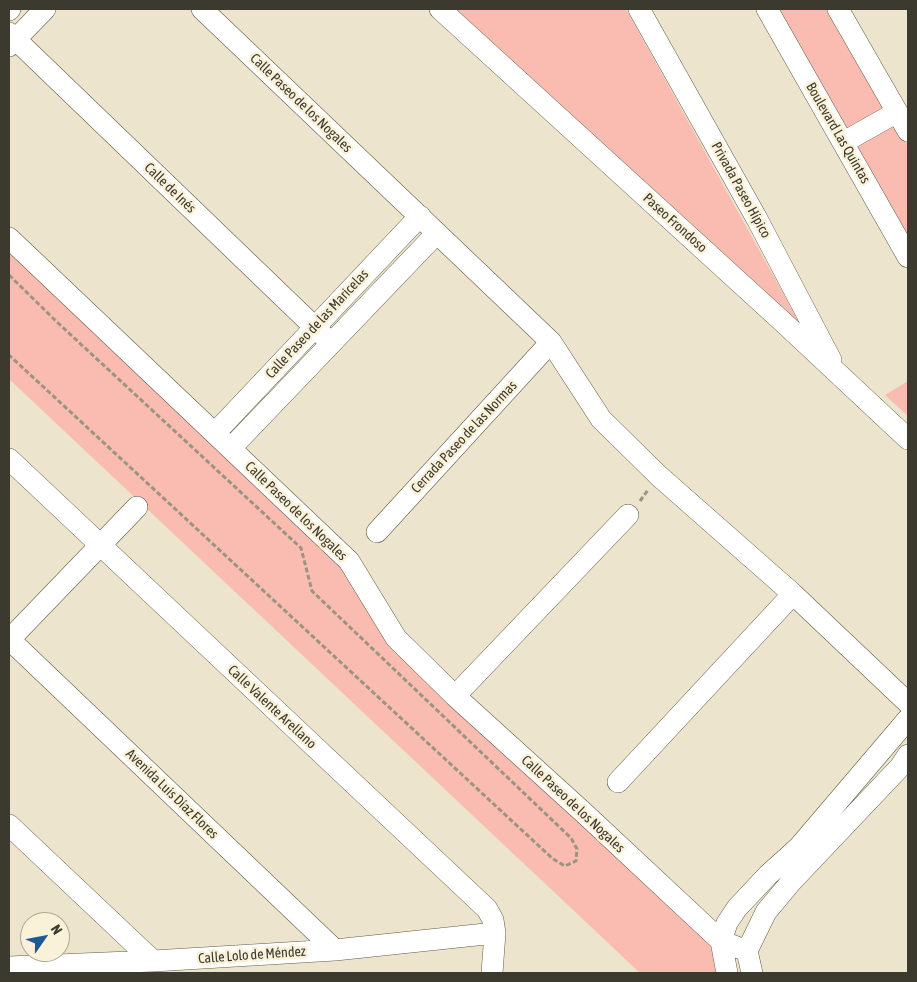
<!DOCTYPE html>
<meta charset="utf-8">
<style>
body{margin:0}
#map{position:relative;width:917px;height:982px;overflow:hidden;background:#ece4cc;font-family:"Asap Condensed",sans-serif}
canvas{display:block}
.frame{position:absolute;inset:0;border:10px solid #3c392f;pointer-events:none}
.north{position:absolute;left:20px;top:912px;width:50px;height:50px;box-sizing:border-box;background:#f9f2d9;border:1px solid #ada895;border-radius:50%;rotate:57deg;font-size:14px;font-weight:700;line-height:20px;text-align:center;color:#3c392f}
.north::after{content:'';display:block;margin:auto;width:18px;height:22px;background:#1d5a91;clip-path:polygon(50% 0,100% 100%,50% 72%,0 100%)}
</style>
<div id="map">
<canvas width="917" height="982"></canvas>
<div class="frame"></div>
<div class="north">N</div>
</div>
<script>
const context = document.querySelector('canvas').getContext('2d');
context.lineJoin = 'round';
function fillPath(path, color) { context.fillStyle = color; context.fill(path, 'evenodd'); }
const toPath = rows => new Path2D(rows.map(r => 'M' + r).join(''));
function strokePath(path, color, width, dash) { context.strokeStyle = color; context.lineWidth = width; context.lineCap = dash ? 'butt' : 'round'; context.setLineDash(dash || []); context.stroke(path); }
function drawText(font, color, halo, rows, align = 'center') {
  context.font = font + ' "Asap Condensed",sans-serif'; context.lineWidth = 5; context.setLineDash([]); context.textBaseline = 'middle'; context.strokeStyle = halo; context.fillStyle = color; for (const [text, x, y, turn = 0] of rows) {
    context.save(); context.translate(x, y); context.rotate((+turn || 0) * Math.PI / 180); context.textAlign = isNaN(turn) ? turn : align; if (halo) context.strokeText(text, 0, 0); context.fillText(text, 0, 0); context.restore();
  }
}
const green = toPath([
 [454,9,626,9,800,324],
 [772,9,831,9,908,145,908,247],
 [9,242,347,563,394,642,717,943,723,973,640,973,9,379],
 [908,381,908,416,885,395]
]);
const path = toPath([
 [9,275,58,323,301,548,312,591,571,838,577,849,576,861,565,866,553,859,9,355],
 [640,501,648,490]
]);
const minor = toPath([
 [202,9,551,342,601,419,659,476,793,594,908,703],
 [440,9,784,323,908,439],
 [639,9,757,219,831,360],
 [767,9,908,257],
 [838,9,908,131],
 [9,10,10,9],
 [9,33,331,343],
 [9,46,45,9],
 [844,142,897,112],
 [9,238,349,561,396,638,455,696,584,813,721,941,747,951],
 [215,433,420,216],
 [231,448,437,233],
 [9,459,487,909,493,920,495,933,492,973],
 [377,532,551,342],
 [9,639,335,950],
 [9,640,137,507],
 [455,696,628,515],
 [618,782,793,594],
 [9,825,153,961],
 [9,967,153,961,335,950,495,933],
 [727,973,721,941,727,923,737,908,768,875,799,847,908,719],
 [752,973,747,951,766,912,791,882,900,767,908,755]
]);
const streetNames = [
 ["Calle Paseo de los Nogales",301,103,44],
 ["Boulevard Las Quintas",838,133,60],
 ["Calle de Inés",170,188,44],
 ["Privada Paseo Hípico",741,190,61],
 ["Paseo Frondoso",675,223,42],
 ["Calle Paseo de las Maricelas",317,324,-47],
 ["Cerrada Paseo de las Normas",464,437,-47],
 ["Calle Paseo de los Nogales",296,511,44],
 ["Calle Valente Arellano",272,707,43],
 ["Avenida Luis Díaz Flores",172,794,44],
 ["Calle Paseo de los Nogales",573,804,43],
 ["Calle Lolo de Méndez",252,955,-4]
];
fillPath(green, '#fabcb1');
strokePath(minor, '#625c47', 22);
strokePath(path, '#9a9483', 3, [5, 2.5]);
strokePath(minor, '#fff', 21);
drawText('14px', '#3c392f', '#f9f2d9', streetNames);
</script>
